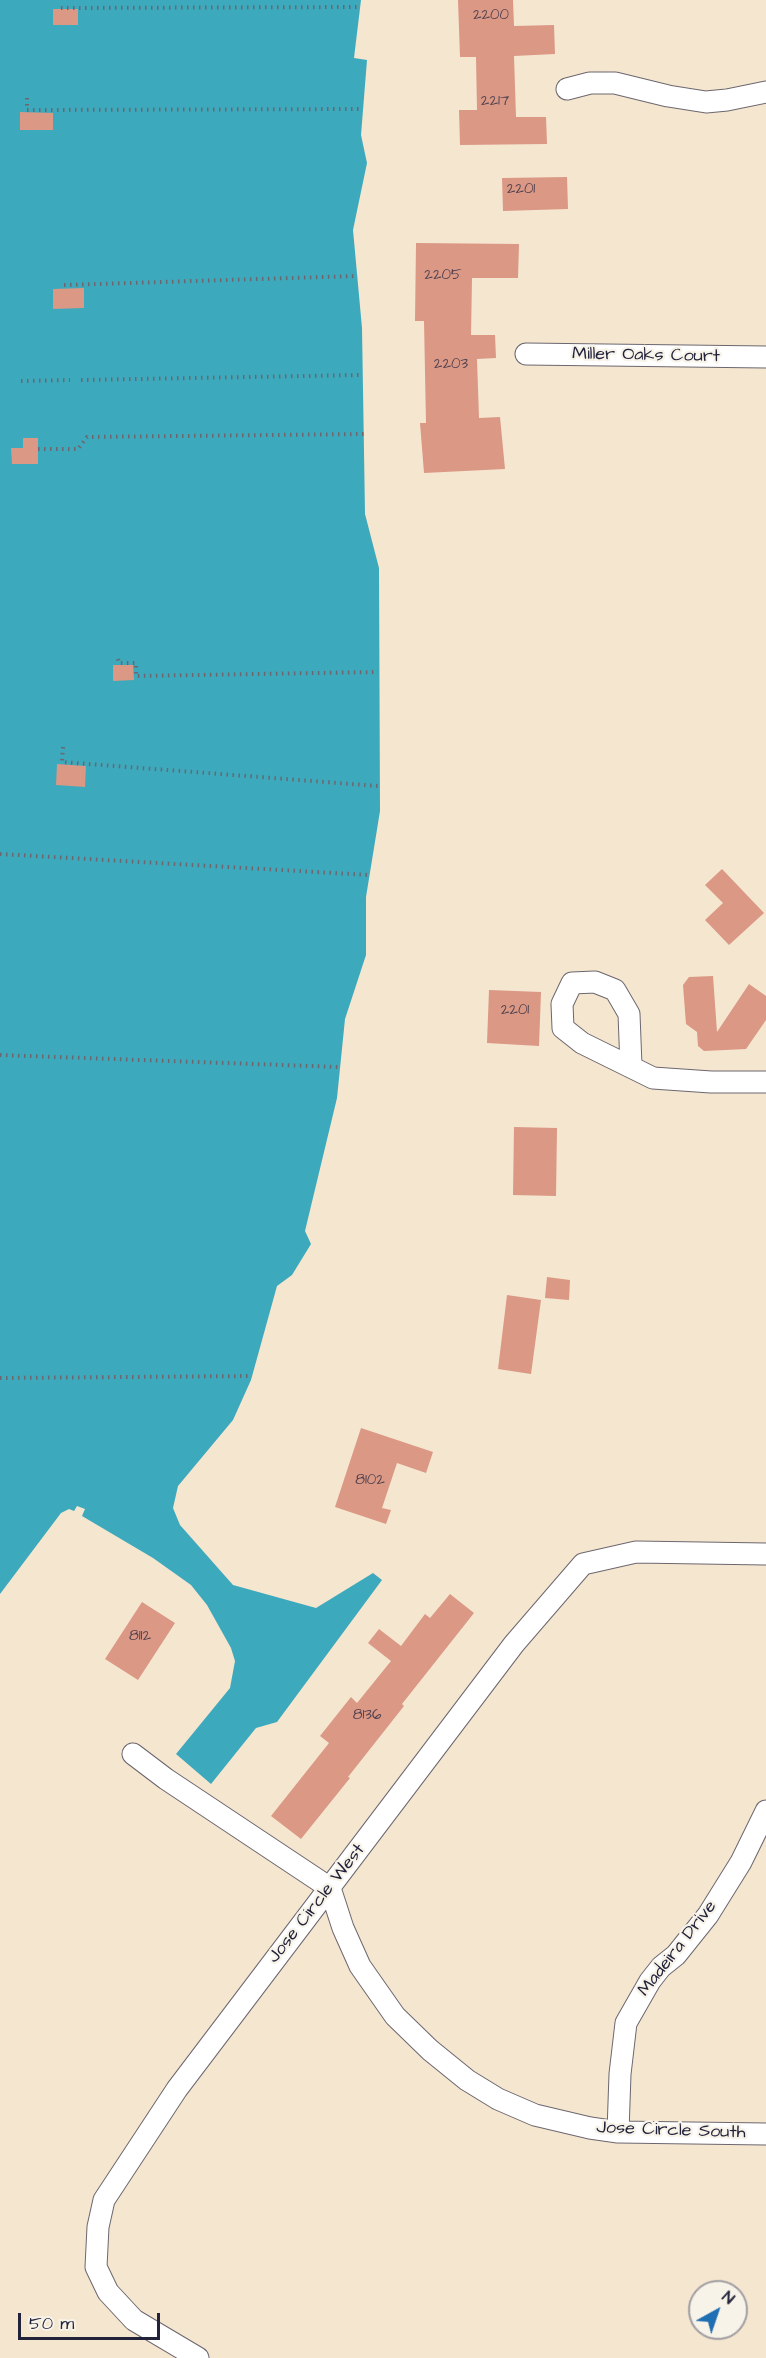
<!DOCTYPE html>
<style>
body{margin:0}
#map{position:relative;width:766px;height:2358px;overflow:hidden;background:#f5e6d0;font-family:"Architects Daughter",sans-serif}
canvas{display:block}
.north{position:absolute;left:688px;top:2280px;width:60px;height:60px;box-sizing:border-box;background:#f7f3e8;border:2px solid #a29fa3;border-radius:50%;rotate:40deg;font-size:16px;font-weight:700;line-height:24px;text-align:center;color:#22223b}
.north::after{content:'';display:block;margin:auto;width:21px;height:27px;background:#1f6fb2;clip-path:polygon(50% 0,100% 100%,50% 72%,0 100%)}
.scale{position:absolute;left:18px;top:2313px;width:142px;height:27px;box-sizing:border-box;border:3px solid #22223b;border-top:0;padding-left:8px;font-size:18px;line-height:21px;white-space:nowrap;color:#22223b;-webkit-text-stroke:4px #f7f3e8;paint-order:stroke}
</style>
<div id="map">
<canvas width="766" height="2358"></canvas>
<div class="north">N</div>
<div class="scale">50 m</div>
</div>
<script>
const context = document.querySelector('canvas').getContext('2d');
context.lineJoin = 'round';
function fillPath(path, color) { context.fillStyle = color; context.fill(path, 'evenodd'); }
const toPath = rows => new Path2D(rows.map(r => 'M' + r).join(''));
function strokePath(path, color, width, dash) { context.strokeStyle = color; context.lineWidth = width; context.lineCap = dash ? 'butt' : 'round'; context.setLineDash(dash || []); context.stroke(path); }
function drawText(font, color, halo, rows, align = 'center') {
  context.font = font + ' "Architects Daughter",sans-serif'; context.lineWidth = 4.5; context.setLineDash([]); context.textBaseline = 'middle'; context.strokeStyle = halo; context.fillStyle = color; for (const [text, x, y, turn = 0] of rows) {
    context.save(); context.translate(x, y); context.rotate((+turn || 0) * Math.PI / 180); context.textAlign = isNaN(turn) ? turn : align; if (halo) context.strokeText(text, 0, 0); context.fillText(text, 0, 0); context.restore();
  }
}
const water = toPath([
 [0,0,361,0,354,58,367,60,361,135,367,163,353,230,362,328,365,514,379,568,380,811,366,897,366,955,345,1019,337,1098,305,1231,311,1244,292,1275,277,1286,251,1380,233,1420,178,1486,173,1508,180,1525,233,1585,316,1608,373,1573,382,1580,277,1722,256,1728,211,1784,176,1754,230,1688,235,1661,231,1648,207,1605,191,1585,153,1558,82,1516,85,1509,77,1506,74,1511,69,1509,61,1513,0,1594]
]);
const building = toPath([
 [458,0,513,0,514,26,554,25,555,54,514,56,516,117,546,117,547,144,460,145,459,110,477,110,476,57,460,57],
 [53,9,78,9,78,25,53,25],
 [20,112,53,113,53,130,20,130],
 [567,177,568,209,503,211,502,178],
 [416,243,519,244,518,278,472,278,471,335,495,335,496,358,477,359,479,418,500,417,505,469,424,473,420,423,426,423,424,321,415,321],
 [84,288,84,308,53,309,53,289],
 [23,438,38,438,38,464,12,464,11,448,23,448],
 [113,665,133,665,134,680,113,681],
 [57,764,86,766,85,787,56,785],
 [722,869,764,913,729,945,705,920,723,903,705,885],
 [713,976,717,1032,749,984,766,996,766,1020,746,1049,704,1051,698,1046,697,1032,686,1024,683,985,689,977],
 [489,990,541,992,539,1046,487,1043],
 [514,1127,557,1128,556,1196,513,1195],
 [547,1277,570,1280,569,1300,545,1298],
 [507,1295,541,1300,531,1374,498,1369],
 [361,1428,433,1452,426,1473,397,1463,382,1508,391,1510,386,1524,335,1507],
 [450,1594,474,1613,402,1704,404,1706,348,1777,350,1778,301,1839,271,1816,329,1743,320,1736,351,1697,357,1703,391,1661,368,1643,379,1629,401,1646,425,1614,430,1618],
 [142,1602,175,1623,138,1680,105,1659]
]);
const path = toPath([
 [61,8,359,7],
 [27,98,27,110,362,109],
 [64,285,356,276],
 [81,380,361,375],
 [21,381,70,380],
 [38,449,78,449,87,437,364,434],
 [118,659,119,663,136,663,136,676,378,672],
 [63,747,62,762,378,786],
 [0,854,369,875],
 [0,1055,339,1067],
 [0,1378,252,1376]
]);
const minor = toPath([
 [567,89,590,83,615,83,668,96,706,102,727,100,766,92],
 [526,354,766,357],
 [631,1066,629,1014,615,990,595,982,572,983,562,1004,563,1028,582,1043,653,1078,711,1082,766,1082],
 [133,1754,166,1779,330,1888,343,1928,360,1966,395,2016,430,2050,467,2080,498,2099,535,2115,590,2128,618,2132,766,2134],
 [618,2132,620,2074,626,2023,650,1981,661,1967,676,1955,708,1915,741,1862,766,1811],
 [198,2358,134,2320,108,2292,96,2267,98,2227,104,2200,177,2089,514,1644,583,1564,636,1552,766,1554]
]);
const numberNames = [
 ["2200",491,16],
 ["2217",495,102],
 ["2201",521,190],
 ["2205",443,276],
 ["2203",451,365],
 ["2201",515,1011],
 ["8102",370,1481],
 ["8112",140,1637],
 ["8136",367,1716]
];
const streetNames = [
 ["Miller Oaks Court",646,356,1],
 ["Jose Circle West",317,1904,-52],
 ["Madeira Drive",678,1949,-52],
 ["Jose Circle South",671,2131,2]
];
fillPath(water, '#3da9bd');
fillPath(building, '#da9885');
strokePath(minor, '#6c676f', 23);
strokePath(path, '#6c676f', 4, [1.5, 4.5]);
strokePath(minor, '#fff', 21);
drawText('15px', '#50404e', null, numberNames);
drawText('18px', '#22223b', '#f7f3e8', streetNames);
</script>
